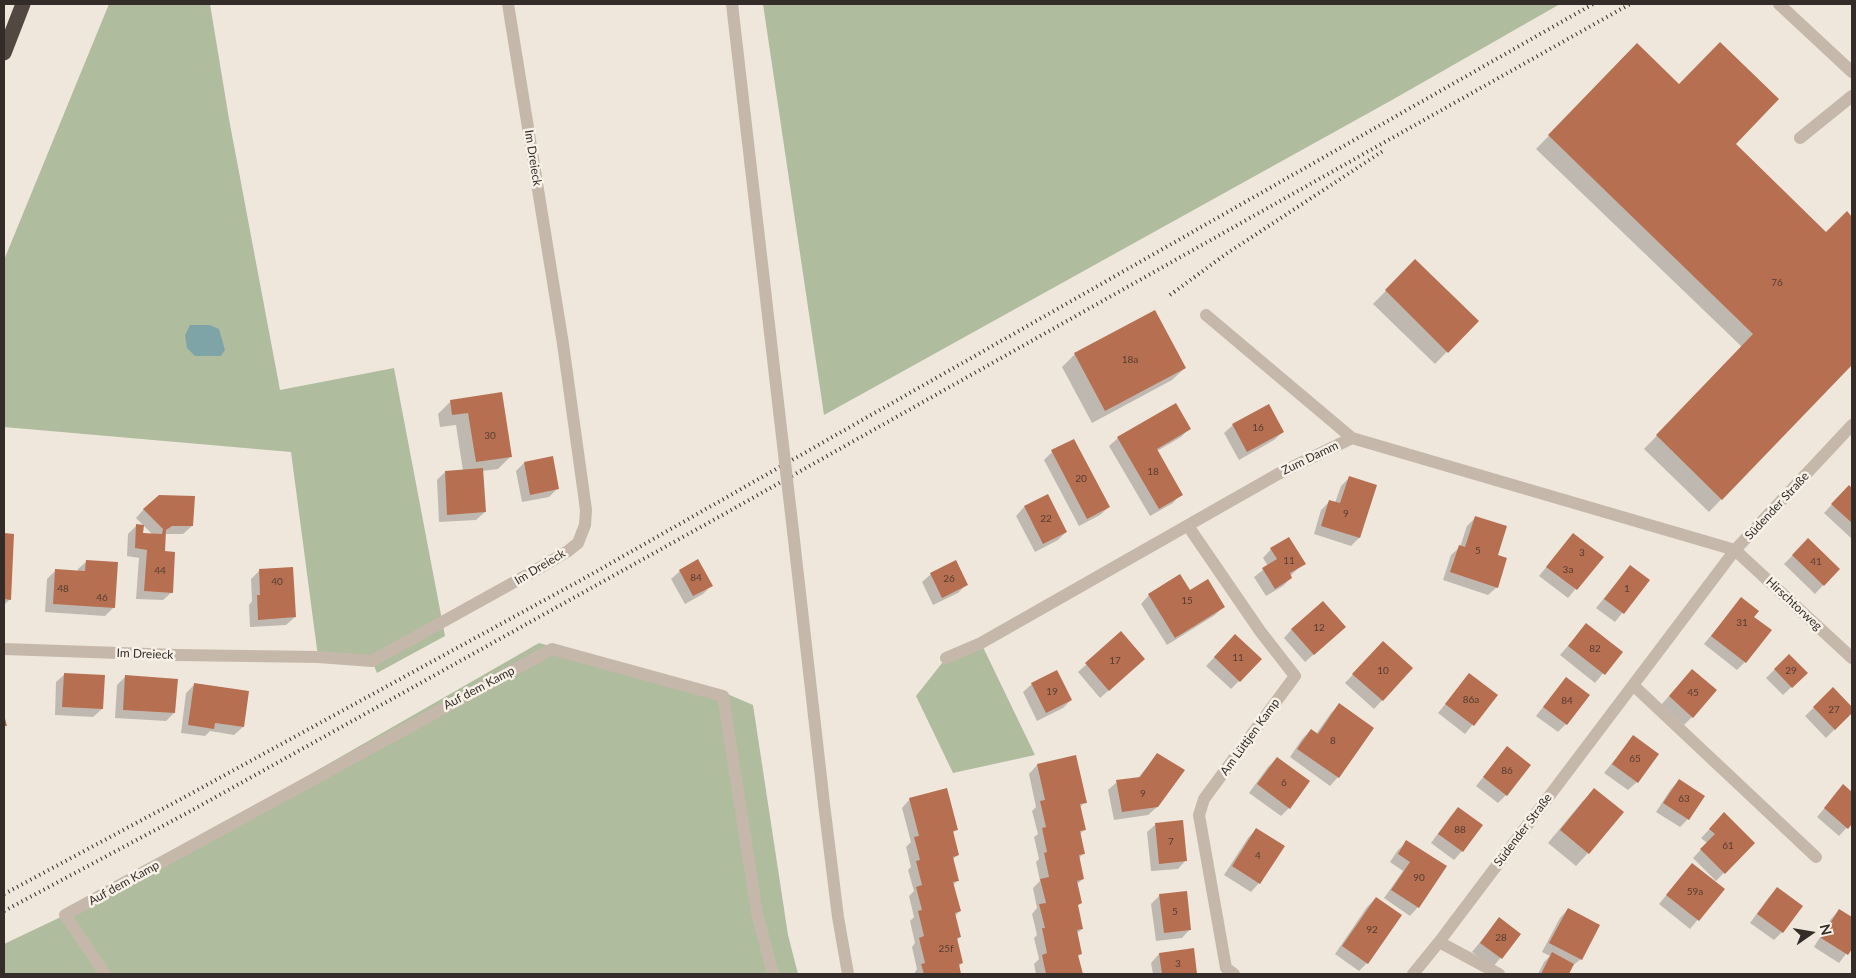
<!DOCTYPE html>
<meta charset="utf-8">
<style>
body{margin:0}
#map{position:relative;width:1856px;height:978px;overflow:hidden;background:#efe7dc;font-family:Lato,sans-serif}
canvas{display:block}
.frame{position:absolute;inset:0;border:5px solid #332c28;pointer-events:none}
.north{position:absolute;left:1786px;top:908px;width:50px;height:50px;-webkit-text-stroke:4px #f7f1e8;paint-order:stroke;rotate:77deg;font-size:14px;font-weight:700;line-height:20px;text-align:center;color:#332c28}
.north::after{content:'';display:block;margin:auto;width:18px;height:22px;background:#332c28;clip-path:polygon(50% 0,100% 100%,50% 72%,0 100%)}
</style>
<div id="map">
<canvas width="1856" height="978"></canvas>
<div class="frame"></div>
<div class="north">N</div>
</div>
<script>
const context = document.querySelector('canvas').getContext('2d');
context.lineJoin = 'round';
function fillPath(path, color) { context.fillStyle = color; context.fill(path, 'evenodd'); }
const toPath = rows => new Path2D(rows.map(r => 'M' + r).join(''));
function strokePath(path, color, width, dash) { context.strokeStyle = color; context.lineWidth = width; context.lineCap = dash ? 'butt' : 'round'; context.setLineDash(dash || []); context.stroke(path); }
function drawText(font, color, halo, rows, align = 'center') {
  context.font = font + ' Lato,sans-serif'; context.lineWidth = 5; context.setLineDash([]); context.textBaseline = 'middle'; context.strokeStyle = halo; context.fillStyle = color; for (const [text, x, y, turn = 0] of rows) {
    context.save(); context.translate(x, y); context.rotate((+turn || 0) * Math.PI / 180); context.textAlign = isNaN(turn) ? turn : align; if (halo) context.strokeText(text, 0, 0); context.fillText(text, 0, 0); context.restore();
  }
}
const green = toPath([
 [109,4,210,4,229,119,280,390,394,368,445,636,377,673,372,661,318,657,291,452,4,427,4,260],
 [763,4,1560,4,1392,100,824,415],
 [539,643,725,693,753,705,788,935,798,974,4,974,4,944,65,915],
 [981,643,1035,755,953,773,916,696,946,658]
]);
const water = toPath([
 [190,325,210,325,219,329,225,350,221,356,195,356,187,348,185,335]
]);
const shadow = toPath([
 [1625,57,1734,144,1826,234,1847,213,1852,218,1852,363,1709,512,1644,449,1742,347,1536,149],
 [1415,261,1477,321,1435,364,1373,304],
 [1075,354,1185,368,1172,380,1092,423,1062,367],
 [501,393,511,456,498,469,482,471,485,512,476,520,439,522,437,480,445,472,463,471,456,425,440,427,438,414,451,401],
 [1233,425,1283,432,1274,440,1239,460,1224,433],
 [1189,429,1181,437,1157,451,1181,494,1173,503,1150,516,1109,446,1118,438],
 [1052,452,1109,507,1100,515,1079,526,1044,460],
 [524,463,557,489,549,497,522,502,516,471],
 [1349,478,1376,486,1359,538,1351,546,1314,534,1321,510,1330,501,1335,503,1341,486],
 [1849,486,1852,489,1852,539,1824,513],
 [1047,496,1066,532,1058,540,1035,552,1016,516,1024,507],
 [144,509,192,526,183,534,165,534,164,552,172,592,163,600,136,599,139,558,127,556,128,534,137,525,142,534,152,534,136,518],
 [1476,517,1496,556,1497,587,1488,595,1443,580,1451,555,1460,547,1467,526],
 [1573,534,1602,557,1568,598,1539,576],
 [4,535,13,535,10,599,4,605],
 [1808,540,1838,569,1815,594,1784,564],
 [1271,549,1304,563,1290,576,1291,578,1283,586,1266,596,1254,577,1268,566,1263,558],
 [87,561,114,607,105,616,45,612,47,579,56,570,78,572,78,569],
 [1630,566,1648,580,1615,622,1596,608],
 [259,571,295,617,286,625,250,627,249,605,252,601,251,579],
 [680,571,711,586,703,594,685,604,671,579],
 [931,574,966,585,958,593,933,605,922,582],
 [1190,592,1223,607,1215,615,1167,645,1141,604,1149,595],
 [1741,599,1753,617,1745,662,1737,670,1704,644],
 [1586,625,1621,652,1595,683,1560,655],
 [1292,629,1336,635,1305,662,1284,638],
 [1121,633,1135,667,1100,698,1078,672],
 [1227,644,1239,681,1231,689,1206,666],
 [1375,651,1411,669,1374,709,1345,683],
 [1789,655,1806,673,1783,695,1766,678],
 [65,674,102,709,93,717,55,715,56,682],
 [1469,675,1496,696,1465,734,1438,713],
 [126,676,174,713,166,721,115,718,117,685],
 [1566,678,1566,724,1558,732,1536,716],
 [1684,679,1692,717,1684,725,1661,705],
 [195,684,243,727,234,735,210,731,205,736,181,733,186,693],
 [1032,684,1071,700,1063,708,1037,721,1023,692],
 [1833,689,1852,709,1852,712,1826,738,1805,716],
 [1339,705,1338,777,1330,786,1290,757,1302,739,1311,730,1316,734,1331,713],
 [1634,736,1657,754,1637,782,1628,790,1604,773],
 [1507,748,1506,795,1498,803,1476,786],
 [1158,754,1157,807,1148,815,1114,820,1108,790,1117,782,1138,778],
 [1075,757,1085,802,1080,807,1085,829,1079,835,1084,853,1078,859,1083,879,1076,885,1080,903,1077,906,1082,929,1076,934,1081,954,1077,957,1081,974,1036,974,1034,964,1039,959,1034,938,1037,935,1032,914,1037,908,1033,888,1040,881,1036,862,1039,859,1034,837,1038,834,1032,811,1036,807,1029,774,1037,765],
 [1277,758,1289,808,1281,816,1249,793,1268,767],
 [1679,781,1688,819,1680,827,1656,812,1671,789],
 [1843,786,1852,794,1852,822,1839,836,1817,817],
 [1594,790,1588,853,1576,866,1548,843,1582,802],
 [910,799,956,830,952,834,958,855,952,860,958,880,953,885,960,911,955,916,960,937,956,941,962,963,958,967,960,974,914,974,917,969,912,947,915,943,910,921,914,917,909,896,914,891,908,870,911,867,906,847,911,842,902,808],
 [1458,808,1481,825,1462,851,1454,860,1431,843,1450,817],
 [1724,814,1753,843,1716,881,1693,858,1707,843,1701,838],
 [1156,824,1186,860,1178,869,1151,871,1147,832],
 [1256,830,1259,883,1251,892,1224,875,1248,838],
 [1407,842,1418,907,1410,916,1384,898,1403,871,1390,862,1398,850],
 [1692,864,1723,889,1690,929,1659,904],
 [1777,889,1782,932,1774,940,1750,923,1769,897],
 [1160,895,1190,929,1182,938,1156,941,1151,904],
 [1376,898,1367,963,1359,971,1335,954,1367,907],
 [1568,909,1598,925,1581,959,1571,967,1567,974,1538,974,1544,962,1550,956,1542,952,1560,918],
 [1839,910,1852,918,1852,946,1839,963,1814,947,1831,919],
 [1499,919,1520,934,1493,967,1472,952],
 [1193,950,1196,974,1153,974,1151,963,1159,954]
]);
const building = toPath([
 [1720,42,1779,99,1736,144,1826,232,1847,211,1852,217,1852,365,1722,500,1656,435,1753,334,1548,135,1637,43,1679,84],
 [1415,259,1479,321,1448,353,1385,290],
 [1155,310,1186,368,1105,411,1074,353],
 [502,392,512,457,476,462,468,413,452,415,450,400],
 [1176,403,1191,429,1157,449,1183,495,1159,509,1117,437],
 [1269,404,1284,432,1247,452,1232,424],
 [1074,439,1110,507,1087,519,1051,450],
 [553,456,559,489,530,495,524,462],
 [483,468,486,512,447,515,445,471],
 [1349,476,1377,485,1360,538,1321,526,1329,500,1340,503],
 [1849,485,1852,488,1852,523,1831,504],
 [1048,494,1067,532,1043,544,1024,506],
 [159,495,195,496,193,526,172,526,166,530,165,551,175,552,173,593,144,591,147,550,135,548,136,524,144,525,143,533,162,534,163,529,143,509],
 [1475,516,1507,526,1498,555,1507,558,1498,588,1450,572,1459,545,1465,547],
 [4,533,14,534,11,600,4,599],
 [1573,533,1604,557,1577,590,1546,567],
 [1289,537,1306,564,1290,573,1292,578,1275,589,1262,568,1277,559,1270,548],
 [1808,538,1840,569,1824,586,1792,555],
 [698,559,713,586,693,596,679,570],
 [86,560,118,562,115,608,53,604,55,569,85,571],
 [956,560,968,585,942,598,930,573],
 [1630,565,1650,580,1624,614,1604,599],
 [293,567,296,617,258,620,257,595,260,595,259,569],
 [1180,574,1190,590,1208,579,1225,607,1175,638,1148,594],
 [1741,597,1759,611,1754,617,1772,630,1746,663,1711,636],
 [1323,601,1346,627,1314,655,1291,629],
 [1586,623,1623,652,1605,675,1568,646],
 [1121,631,1145,659,1109,691,1085,663],
 [1235,634,1262,659,1240,682,1214,657],
 [1383,641,1413,668,1383,701,1352,674],
 [1789,654,1808,673,1792,688,1774,669],
 [1692,669,1717,690,1693,718,1669,696],
 [1057,670,1072,700,1046,713,1031,683],
 [64,673,105,675,103,709,62,707],
 [1469,673,1498,695,1474,726,1445,704],
 [125,675,178,679,175,713,123,710],
 [1566,677,1590,695,1567,725,1543,707],
 [194,683,249,691,244,727,215,723,214,729,188,725],
 [1833,687,1852,707,1852,713,1835,730,1813,707],
 [1339,703,1374,728,1339,778,1297,749,1311,729,1318,734],
 [4,715,7,726,4,726],
 [1633,735,1659,754,1638,783,1612,764],
 [1507,746,1531,765,1507,796,1483,777],
 [1157,753,1185,770,1158,807,1122,812,1116,780,1140,777],
 [1076,755,1087,803,1080,804,1086,830,1080,831,1085,854,1079,855,1084,879,1077,881,1082,903,1078,905,1083,929,1077,930,1082,954,1078,955,1083,974,1046,974,1042,955,1047,953,1042,928,1045,928,1039,904,1046,903,1040,879,1049,877,1044,853,1047,852,1042,828,1046,827,1040,801,1045,800,1037,764],
 [1277,757,1310,781,1290,809,1257,784],
 [1679,779,1705,796,1689,820,1663,803],
 [1843,784,1852,792,1852,824,1848,829,1824,808],
 [947,788,958,830,953,831,959,855,953,857,959,881,953,882,961,911,955,913,961,937,957,938,963,963,959,964,961,974,924,974,921,964,925,963,919,938,924,936,918,911,922,910,916,887,922,885,916,861,920,860,914,837,919,836,909,798],
 [1594,788,1624,812,1589,854,1560,830],
 [1458,807,1483,825,1463,852,1438,834],
 [1724,812,1755,843,1725,874,1700,849,1715,834,1709,829],
 [1183,820,1187,861,1159,864,1155,823],
 [1256,828,1285,846,1260,884,1232,866],
 [1406,840,1447,866,1419,908,1391,890,1410,862,1398,854],
 [1692,863,1725,889,1699,921,1666,895],
 [1777,887,1803,906,1783,933,1757,914],
 [1187,891,1191,930,1164,933,1159,894],
 [1376,897,1402,915,1368,964,1342,946],
 [1568,908,1600,925,1582,960,1549,943],
 [1839,909,1852,917,1852,949,1848,955,1821,938],
 [1499,917,1521,934,1502,959,1480,943],
 [1194,948,1197,974,1162,974,1159,953],
 [1552,952,1574,964,1569,974,1541,974]
]);
const minor = toPath([
 [732,4,779,411],
 [1779,4,1852,72],
 [1800,138,1852,96],
 [1206,315,1352,438],
 [1188,526,1260,631,1295,676,1204,799,1199,815,1226,968,1234,974],
 [793,531,824,804,838,917,848,974],
 [4,649,177,655,318,657,372,661,536,570,568,551,578,543,585,525,586,510,563,344,508,4],
 [946,658,981,643,1278,474,1352,438,1735,550,1852,658],
 [1633,685,1816,857],
 [1439,942,1499,974],
 [105,974,65,915,552,649,723,696,757,913,773,974],
 [1413,974,1439,942,1735,550,1852,425]
]);
const highway = toPath([
 [4,53,23,4]
]);
const rail = toPath([
 [1170,295,1226,254,1383,151],
 [4,894,181,799,583,579,1593,4],
 [4,911,187,813,717,518,1630,4]
]);
const minorBridge = toPath([
 [779,411,793,531]
]);
const numberNames = [
 ["76",1777,283],
 ["18a",1130,360],
 ["16",1258,428],
 ["30",490,436],
 ["18",1153,472],
 ["20",1081,479],
 ["9",1346,514],
 ["22",1046,519],
 ["5",1478,551],
 ["3",1582,553],
 ["11",1289,561],
 ["41",1816,562],
 ["3a",1568,570],
 ["44",160,571],
 ["84",696,578],
 ["26",949,579],
 ["40",277,582],
 ["48",63,589],
 ["1",1627,589],
 ["46",102,598],
 ["15",1187,601],
 ["31",1742,623],
 ["12",1319,628],
 ["82",1595,649],
 ["11",1238,658],
 ["17",1115,661],
 ["10",1383,671],
 ["29",1791,671],
 ["19",1052,692],
 ["45",1693,693],
 ["86a",1471,700],
 ["84",1567,701],
 ["27",1834,710],
 ["8",1333,741],
 ["65",1635,759],
 ["86",1507,771],
 ["6",1284,783],
 ["9",1143,794],
 ["63",1684,799],
 ["88",1460,830],
 ["7",1171,842],
 ["61",1728,846],
 ["4",1258,856],
 ["90",1419,878],
 ["59a",1695,892],
 ["5",1175,912],
 ["92",1372,930],
 ["28",1501,938],
 ["25f",946,949],
 ["3",1178,964]
];
const streetNames = [
 ["Im Dreieck",533,158,81],
 ["Zum Damm",1310,458,-26],
 ["Südender Straße",1777,506,-47],
 ["Im Dreieck",540,567,-31],
 ["Hirschtorweg",1794,604,43],
 ["Im Dreieck",145,654,2],
 ["Auf dem Kamp",479,688,-28],
 ["Am Lüttjen Kamp",1250,737,-54],
 ["Südender Straße",1523,830,-53],
 ["Auf dem Kamp",124,883,-29]
];
fillPath(green, '#b0bc9e');
fillPath(water, '#7fa4a8');
fillPath(shadow, '#0003');
fillPath(building, '#b76f52');
strokePath(minor, '#c5b8aa', 12);
strokePath(highway, '#534741', 15);
strokePath(rail, '#332c28', 4, [1, 4]);
strokePath(minorBridge, '#c5b8aa', 12);
drawText('10px', '#543d32', null, numberNames);
drawText('12px', '#332c28', '#f7f1e8', streetNames);
</script>
